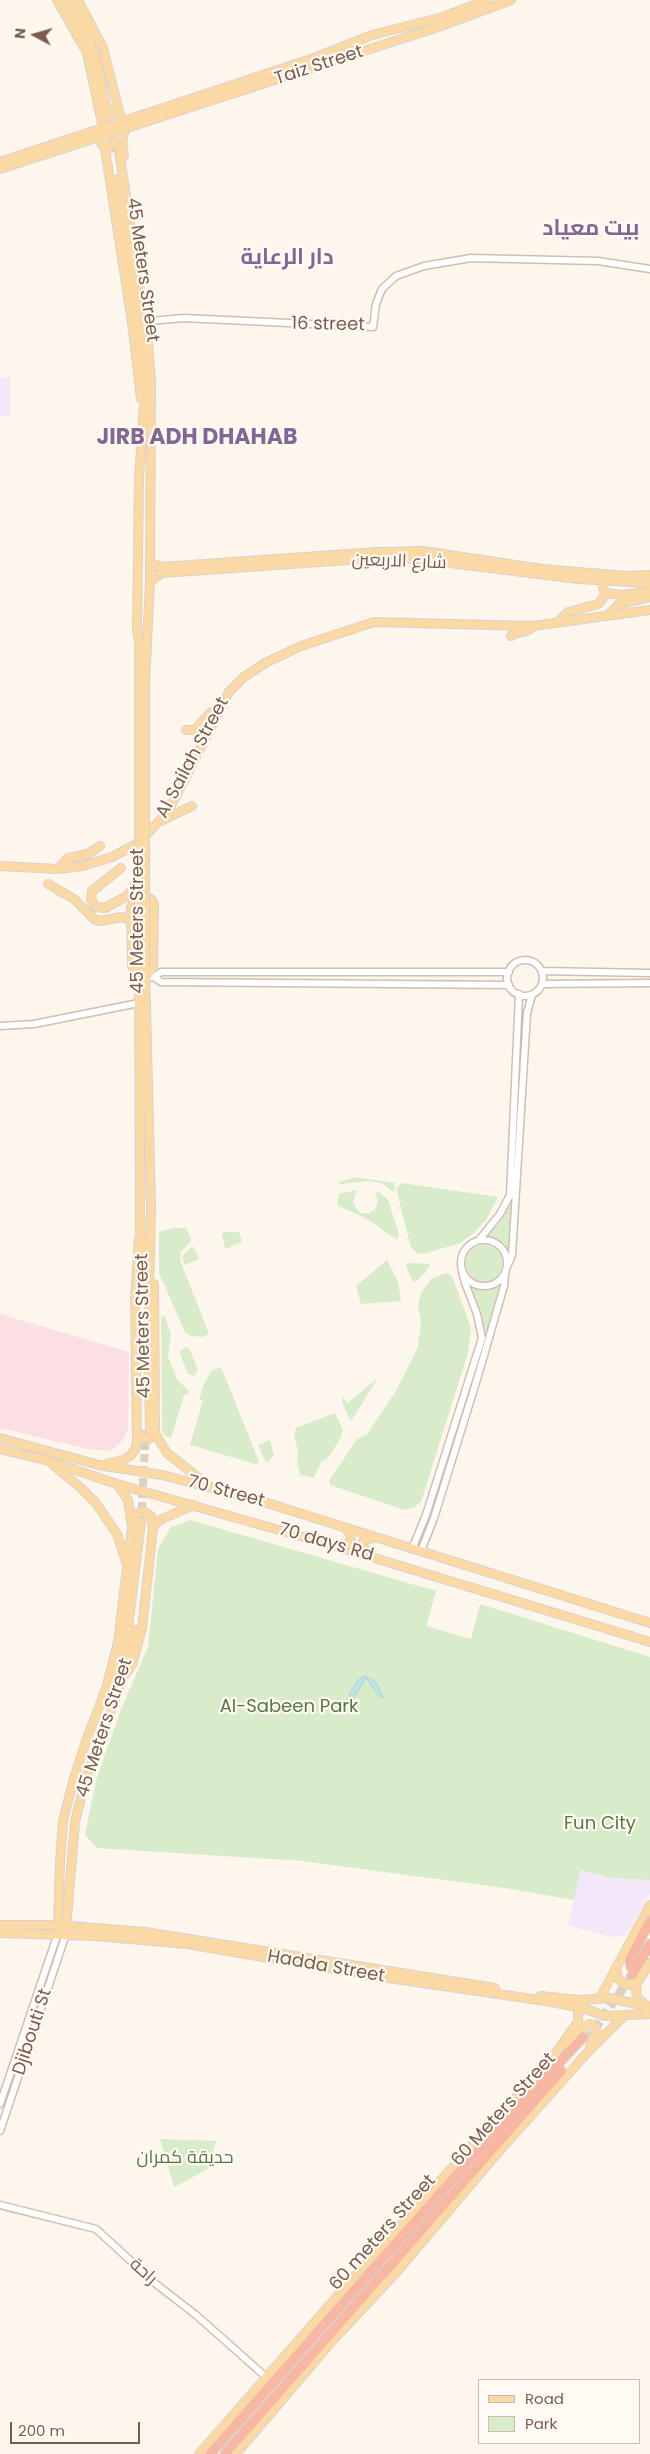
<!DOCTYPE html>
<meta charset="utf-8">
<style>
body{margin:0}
#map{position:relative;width:650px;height:2454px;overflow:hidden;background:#fdf6ec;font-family:Poppins,sans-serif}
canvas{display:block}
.legend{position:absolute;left:478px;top:2379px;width:162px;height:65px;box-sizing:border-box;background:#fffaf3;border:1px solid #cabbb1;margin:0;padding:6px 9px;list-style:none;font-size:15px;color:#7a5c4d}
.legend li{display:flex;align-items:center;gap:10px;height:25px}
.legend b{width:25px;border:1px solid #cabbb1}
.north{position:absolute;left:10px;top:10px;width:50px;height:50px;-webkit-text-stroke:4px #fffaf3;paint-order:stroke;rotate:276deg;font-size:14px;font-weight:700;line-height:20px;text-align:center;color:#7a5c4d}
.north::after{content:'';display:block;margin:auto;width:18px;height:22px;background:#7a5c4d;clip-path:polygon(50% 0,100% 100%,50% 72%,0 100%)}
.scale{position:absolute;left:10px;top:2422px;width:130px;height:22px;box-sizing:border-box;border:2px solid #7a5c4d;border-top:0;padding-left:6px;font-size:15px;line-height:18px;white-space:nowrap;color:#7a5c4d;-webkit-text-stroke:4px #fffaf3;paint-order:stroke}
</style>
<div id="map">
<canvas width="650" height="2454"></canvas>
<ul class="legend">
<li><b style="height:6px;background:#fbd9a5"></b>Road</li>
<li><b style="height:14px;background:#d8ecc9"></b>Park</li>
</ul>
<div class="north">N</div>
<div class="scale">200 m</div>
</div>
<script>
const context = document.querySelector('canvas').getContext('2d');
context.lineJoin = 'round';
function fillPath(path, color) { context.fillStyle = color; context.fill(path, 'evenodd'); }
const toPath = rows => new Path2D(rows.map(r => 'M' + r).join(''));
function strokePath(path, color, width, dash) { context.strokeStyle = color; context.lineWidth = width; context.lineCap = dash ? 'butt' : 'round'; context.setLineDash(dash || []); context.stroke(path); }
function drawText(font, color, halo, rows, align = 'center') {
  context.font = font + ' Poppins,Cairo,sans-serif'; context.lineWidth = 4.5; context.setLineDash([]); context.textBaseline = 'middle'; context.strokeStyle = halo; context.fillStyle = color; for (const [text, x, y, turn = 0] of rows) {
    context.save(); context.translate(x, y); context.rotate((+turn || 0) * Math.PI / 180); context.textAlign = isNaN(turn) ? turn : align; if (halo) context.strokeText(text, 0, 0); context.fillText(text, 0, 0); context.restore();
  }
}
const education = toPath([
 [10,376,10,416,0,417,0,378],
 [580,1870,612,1878,650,1880,650,1894,626,1936,612,1937,568,1926]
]);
const medical = toPath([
 [0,1314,129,1352,128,1428,124,1439,111,1451,88,1449,0,1428]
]);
const green = toPath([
 [354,1177,395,1183,394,1192,381,1183,369,1181,340,1184,339,1182],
 [402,1183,498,1197,486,1220,474,1233,460,1243,424,1254,417,1253,411,1247,409,1240,396,1188],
 [357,1190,353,1203,360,1213,369,1213,375,1209,378,1200,375,1193,379,1192,388,1200,399,1234,397,1240,369,1220,337,1205,339,1194],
 [511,1201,509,1253,507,1253,499,1242,485,1237,501,1220],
 [174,1228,186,1228,191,1238,191,1242,181,1251,180,1260,209,1334,202,1337,192,1336,185,1332,159,1273,159,1232],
 [224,1232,239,1232,242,1242,225,1249,222,1235],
 '466 1263a18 18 0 1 1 36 0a18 18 0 1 1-36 0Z',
 [193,1246,199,1259,185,1265,182,1256],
 [387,1260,398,1282,401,1301,361,1304,356,1286],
 [407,1263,429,1264,430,1266,418,1280,413,1282,406,1267],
 [446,1273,452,1276,471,1328,468,1353,421,1502,414,1507,405,1510,330,1485,329,1481,357,1439,367,1434,396,1391,418,1347,421,1322,418,1305,421,1293,431,1279],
 [469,1284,480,1289,492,1288,500,1285,487,1331,484,1330,482,1315],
 [165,1316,171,1335,168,1356,177,1379,189,1391,188,1395,184,1395,171,1438,164,1435,162,1429,161,1317],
 [186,1347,190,1350,198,1370,194,1376,188,1374,180,1354,181,1350],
 [221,1367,258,1459,259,1463,255,1464,190,1445,203,1400,199,1400,204,1384,211,1371],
 [378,1378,353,1418,350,1420,342,1402,343,1397,347,1403],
 [335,1413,343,1430,339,1441,327,1459,321,1462,314,1478,300,1475,297,1462,298,1451,294,1435,296,1428],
 [270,1440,274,1456,266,1463,258,1445],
 [190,1520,436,1591,426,1626,471,1639,480,1604,650,1657,650,1880,612,1878,580,1870,574,1900,505,1888,302,1861,97,1848,85,1835,96,1780,121,1709,148,1647,158,1549,171,1527],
 [160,2139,216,2141,208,2169,174,2187]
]);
const water = toPath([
 [365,1676,376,1682,383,1698,379,1696,366,1678,353,1699,353,1707,349,1694,358,1680,365,1676]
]);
const majorTunnel = toPath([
 [107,110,115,152],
 [141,1522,146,1429]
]);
const highwayTunnel = toPath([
 [587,2040,632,1975]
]);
const minor = toPath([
 [150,321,184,318,373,327,376,304,382,289,396,276,424,266,471,258,598,261,650,269],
 '507 978a18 18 0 1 1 36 0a18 18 0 1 1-36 0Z',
 [542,971,650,973],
 [154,977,161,982,509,985],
 [146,978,154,977,161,972,509,972],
 [542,984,650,983],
 [0,1026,34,1024,144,1002],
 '461 1263a23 23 0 1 1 46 0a23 23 0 1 1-46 0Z',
 [479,1240,500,1214,510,1195,519,994],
 [507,1267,512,1255,527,1013,532,995],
 [412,1549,426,1515,482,1338,477,1314,465,1283,462,1271],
 [421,1551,434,1518,478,1376,504,1286,505,1274],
 [0,2104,58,1933],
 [0,2131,66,1934],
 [0,2205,96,2229,156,2284,196,2315,266,2377]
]);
const major = toPath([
 [57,0,87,53,103,128],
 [64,0,89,41,97,61,107,110],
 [71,0,93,38],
 [78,0,103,48,122,123],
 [100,113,109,116,117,108],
 [93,138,99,140,105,149,132,322,141,399],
 [105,149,113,142,123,147],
 [119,150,148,343,151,381,150,581,145,683],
 [124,156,122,140,126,128],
 [0,162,314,58,372,35,443,17,487,0],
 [0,169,441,26,511,0],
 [118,179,142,344,145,389,139,478,137,629,139,643,139,683],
 [150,563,161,567,377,552,423,551,542,569,626,576,650,575],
 [150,581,162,573,377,558,418,559,578,579,650,583],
 [605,593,623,595,650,591],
 [608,615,619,604,650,597],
 [557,623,568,612,598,604,602,600,605,593,601,581],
 [511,636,514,634,529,630,532,626],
 [186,730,195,730,211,712,217,712],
 [163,820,192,806],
 [0,866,58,869,82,866,112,857,140,842,169,810,229,692,244,677,265,663,301,646,374,622,532,626,650,610],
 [121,868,92,891,91,900,96,907,105,908,127,896,133,889,138,876],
 [58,869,68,858,88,854,100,846],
 [48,884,74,899,94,919,99,921,122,917,130,920,131,923],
 [145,967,151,1207,148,1338,150,1429],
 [139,968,140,1231,144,1249,144,1274],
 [137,975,132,966,131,907,137,898,144,897,151,899,154,904,153,966,146,978],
 [154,1284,155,1433,167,1453,209,1486],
 [138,1433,140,1437,149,1439,155,1433],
 [0,1438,99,1465,162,1475,251,1498,650,1623],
 [0,1449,49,1461,117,1484,335,1546,650,1642],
 [52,1464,81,1488,96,1503,117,1534,126,1562],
 [106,1464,123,1460,130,1456,135,1450,137,1441,135,1299,139,1238],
 [133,1524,136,1514,143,1511,151,1516,153,1528],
 [340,1545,346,1545,351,1540,350,1533,345,1528],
 [370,1556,362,1544,364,1540,373,1538],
 [125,1675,132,1665,142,1628,153,1528,158,1521,193,1505],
 [108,1681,118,1642,132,1527,128,1500,117,1484],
 [0,1925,58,1925,145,1932,495,1988],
 [58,1929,60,1861,63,1821,74,1778,87,1738,107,1686,119,1667,126,1643,141,1522],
 [66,1929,75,1822,85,1781,118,1692,134,1630],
 [0,1933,96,1936,187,1944,375,1976,546,2001,583,2008,605,2016,650,2014],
 [616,1968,618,1978,621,1982,627,1985,637,1983],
 [541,1996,578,2000,610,1998,650,2007],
 [598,1998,601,1996,650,1905],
 [647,2006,637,1998,636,1990,637,1983,650,1963],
 [567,2045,581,2028,590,2024,595,2026,597,2032,590,2045],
 [199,2454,376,2252,555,2054,578,2022,578,2007],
 [236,2454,332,2341,394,2275,495,2156,586,2054,624,2016]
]);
const highway = toPath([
 [631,1967,630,1959,650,1921],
 [632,1975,650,1944],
 [210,2454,466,2164,583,2037],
 [225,2454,561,2071]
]);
const majorBridge = toPath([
 [145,967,145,683],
 [139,968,139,683]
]);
const streetNames = [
 ["Taiz Street",319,66,-18],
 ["45 Meters Street",142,270,82],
 ["16 street",328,325,1],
 ["شارع الاربعين",399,562,2],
 ["Al Sailah Street",193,758,-62],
 ["45 Meters Street",138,921,-90],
 ["45 Meters Street",144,1326,-91],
 ["70 Street",226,1492,15],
 ["70 days Rd",326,1543,16],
 ["45 Meters Street",105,1728,-72],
 ["Hadda Street",326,1967,10],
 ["Djibouti St",33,2032,-72],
 ["60 Meters Street",504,2110,-48],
 ["60 meters Street",383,2233,-48],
 ["راحة",143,2272,42]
];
const parkNames = [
 ["Al-Sabeen Park",289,1707],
 ["Fun City",600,1824],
 ["حديقة كمران",185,2158]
];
const districtNames = [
 ["بيت معياد",591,229],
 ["دار الرعاية",287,258],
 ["JIRB ADH DHAHAB",197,438]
];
fillPath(education, '#f3e8fa');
fillPath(medical, '#fbdfe3');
fillPath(green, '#d8ecc9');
fillPath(water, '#bfe3e8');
strokePath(water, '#a5d3da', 1);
strokePath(majorTunnel, '#dcd0c4', 8, [8, 4]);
strokePath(highwayTunnel, '#dcd0c4', 9, [9, 4.5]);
strokePath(minor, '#d1beb0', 9);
strokePath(major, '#dad1cd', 10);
strokePath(highway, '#dad1cd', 11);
strokePath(minor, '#fff', 6);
strokePath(major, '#fbd9a5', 8);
strokePath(highway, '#f7b7a3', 9);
strokePath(majorBridge, '#dad1cd', 10, []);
strokePath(majorBridge, '#fbd9a5', 8);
drawText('18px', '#7a5c4d', '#fffaf3', streetNames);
drawText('18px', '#537a41', '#fffaf3', parkNames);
drawText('bold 22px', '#846695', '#fffaf3', districtNames);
</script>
